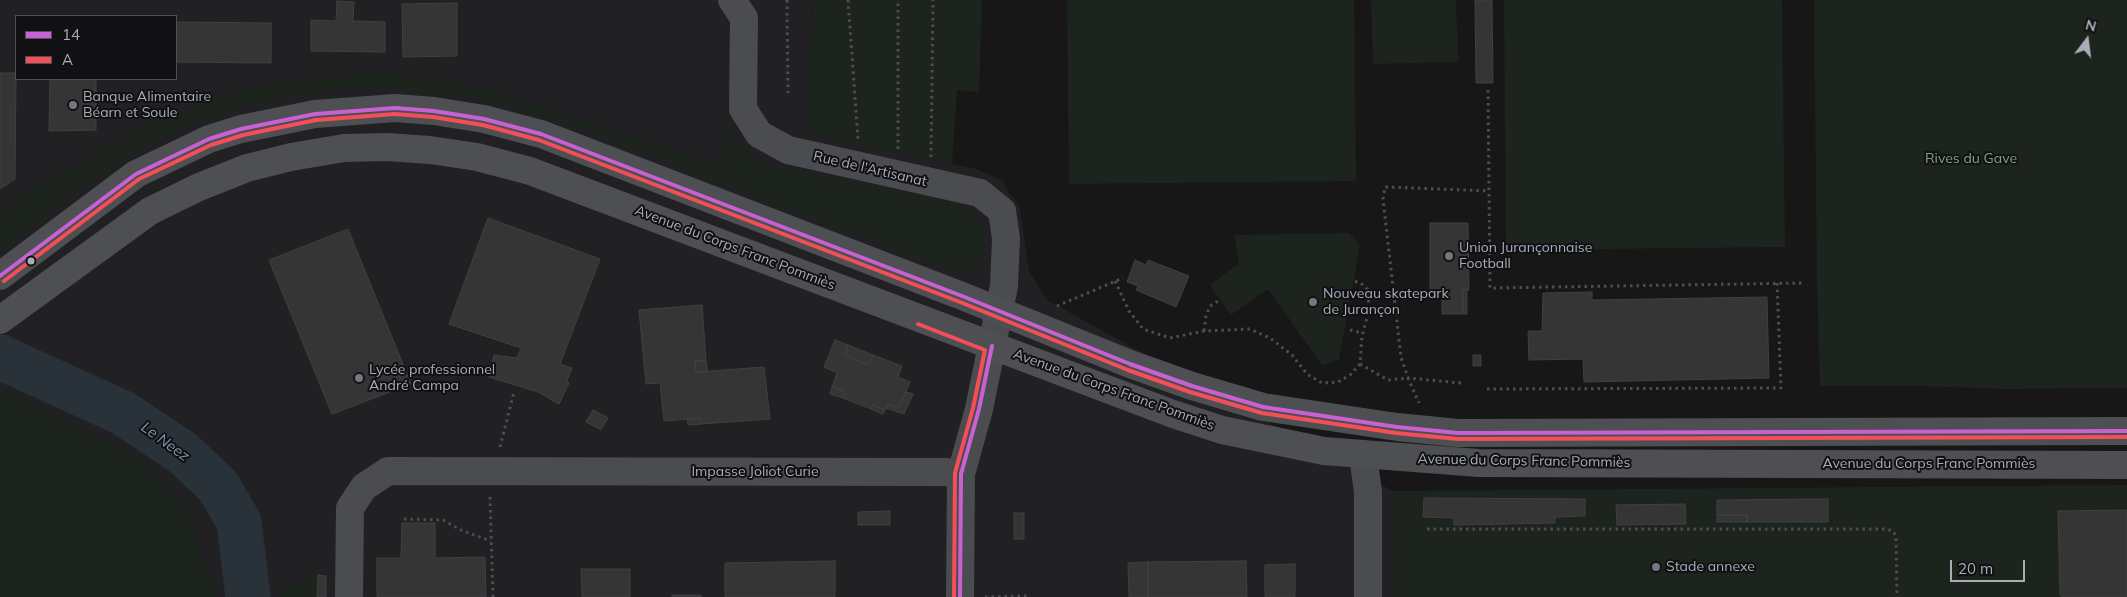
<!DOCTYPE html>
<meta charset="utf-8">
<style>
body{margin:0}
#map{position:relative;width:2127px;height:597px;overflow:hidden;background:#171717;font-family:Mulish,sans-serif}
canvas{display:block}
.legend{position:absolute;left:15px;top:15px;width:162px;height:65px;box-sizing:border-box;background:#111113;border:1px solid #4d4f55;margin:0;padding:6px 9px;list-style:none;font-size:15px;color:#a8adb8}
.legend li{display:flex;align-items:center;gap:10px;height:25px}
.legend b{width:25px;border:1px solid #4d4f55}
.north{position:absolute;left:2062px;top:15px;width:50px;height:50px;-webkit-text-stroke:4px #111113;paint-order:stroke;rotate:15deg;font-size:14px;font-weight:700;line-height:20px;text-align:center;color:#a8adb8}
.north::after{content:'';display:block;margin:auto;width:18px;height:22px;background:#a8adb8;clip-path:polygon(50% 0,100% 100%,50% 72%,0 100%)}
.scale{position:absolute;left:1950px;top:560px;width:75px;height:22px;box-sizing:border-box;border:2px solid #a8adb8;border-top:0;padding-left:6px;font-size:15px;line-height:18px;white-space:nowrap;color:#a8adb8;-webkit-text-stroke:4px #111113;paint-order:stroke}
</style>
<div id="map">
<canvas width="2127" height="597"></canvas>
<ul class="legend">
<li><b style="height:6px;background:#c861d1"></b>14</li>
<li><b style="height:6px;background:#f44f59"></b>A</li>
</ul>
<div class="north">N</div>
<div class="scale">20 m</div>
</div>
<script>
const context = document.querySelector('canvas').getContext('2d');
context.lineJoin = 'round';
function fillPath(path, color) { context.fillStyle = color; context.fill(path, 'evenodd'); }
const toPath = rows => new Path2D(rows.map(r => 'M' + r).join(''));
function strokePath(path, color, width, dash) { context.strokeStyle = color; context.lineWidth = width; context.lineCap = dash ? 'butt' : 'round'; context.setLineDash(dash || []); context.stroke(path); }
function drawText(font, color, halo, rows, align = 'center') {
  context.font = font + ' Mulish,sans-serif'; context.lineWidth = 4; context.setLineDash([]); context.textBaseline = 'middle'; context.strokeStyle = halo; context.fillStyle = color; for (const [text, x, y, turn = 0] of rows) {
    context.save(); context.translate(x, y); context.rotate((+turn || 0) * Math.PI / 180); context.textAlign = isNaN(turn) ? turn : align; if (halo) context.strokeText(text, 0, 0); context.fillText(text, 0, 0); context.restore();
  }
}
const built = toPath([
 [0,0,813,0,808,134,976,169,1003,181,1009,193,1019,204,1029,271,1047,300,1393,491,1393,597,320,597,320,566,278,597,0,597],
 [16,16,176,16,176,79,16,79]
]);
const green = toPath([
 [813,0,982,0,979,92,957,90,952,164,807,134],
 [1067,0,1354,0,1356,181,1069,184],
 [1371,0,1456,0,1458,62,1373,64],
 [1504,0,1782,0,1785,247,1506,250],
 [1814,0,2127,0,2127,388,2006,389,1921,386,1820,386,1817,285],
 [370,73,403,75,461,84,509,96,724,167,725,118,744,147,760,160,778,167,887,189,940,198,957,204,970,212,980,222,985,235,985,251,977,265,964,275,724,185,649,155,618,140,511,107,460,95,379,89,333,90,294,95,251,104,212,117,136,152,75,193,0,252,0,215,35,189,132,132,222,96,257,86],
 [1349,233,1360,245,1339,360,1322,365,1268,289,1231,315,1210,285,1239,263,1234,235],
 [0,390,37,403,143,464,187,507,217,597,0,597],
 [2127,485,2127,597,1393,597,1393,491],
 [320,566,320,597,278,597]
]);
const river = toPath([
 [0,357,123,413,183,453,218,486,239,522,248,597]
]);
const building = toPath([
 [1475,0,1492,0,1493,83,1476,83,1475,0],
 [337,1,354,2,353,21,385,22,385,52,311,51,311,20,336,21,337,1],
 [457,3,457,56,403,57,402,4,457,3],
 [176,22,271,23,271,63,176,62,176,22],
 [0,73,16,73,15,179,0,189,0,73],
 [50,79,96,79,96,130,49,131,50,79],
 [488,218,600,259,560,364,572,368,567,381,569,383,559,404,538,392,489,377,494,355,517,358,521,348,449,324,488,218],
 [1430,223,1468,223,1469,290,1463,290,1463,314,1442,314,1442,290,1430,290,1430,223],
 [348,229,411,384,332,414,269,260,348,229],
 [1135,260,1146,265,1148,260,1189,276,1176,307,1136,290,1138,286,1127,282,1135,260],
 [1463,290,1467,290,1467,314,1463,314,1463,290],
 [1592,292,1592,300,1767,297,1769,378,1584,382,1583,359,1529,360,1528,331,1542,331,1543,293,1592,292],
 [702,305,706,361,695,361,696,372,764,367,770,419,701,424,700,418,664,421,660,383,646,384,639,310,702,305],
 [835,340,848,345,845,355,869,365,873,355,902,366,898,377,910,382,899,408,888,404,885,410,873,405,871,409,843,398,845,392,832,387,837,373,824,367,835,340],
 [848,345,873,355,869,365,845,355,848,345],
 [1473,355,1481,355,1481,366,1473,366,1473,355],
 [695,361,706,361,708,372,696,372,695,361],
 [832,387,845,392,843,398,830,394,832,387],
 [906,392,913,394,904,414,886,408,888,404,899,408,906,392],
 [873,405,885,410,883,414,871,409,873,405],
 [593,410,608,418,601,430,586,422,593,410],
 [700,418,701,424,688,425,687,419,700,418],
 [1424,498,1585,499,1585,516,1555,517,1555,523,1454,525,1454,518,1423,517,1424,498],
 [1828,499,1828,522,1747,522,1747,515,1717,515,1717,500,1828,499],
 [1685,504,1686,524,1617,525,1616,505,1685,504],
 [2127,510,2127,597,2062,597,2060,594,2058,511,2127,510],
 [890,511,890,525,858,525,858,512,890,511],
 [1014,513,1024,513,1024,539,1014,539,1014,513],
 [1717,515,1747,515,1747,522,1717,522,1717,515],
 [402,523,435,523,435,558,485,557,486,597,377,597,377,558,401,558,402,523],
 [835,561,835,597,725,597,725,563,835,561],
 [1246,561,1247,597,1148,597,1148,562,1246,561],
 [1148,562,1148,597,1129,597,1128,563,1148,562],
 [1295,564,1295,597,1265,597,1265,565,1295,564],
 [581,569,630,569,630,597,582,597,581,569],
 [318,575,326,576,326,597,317,597,318,575],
 [672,595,701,595,701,597,672,597,672,595]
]);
const path = toPath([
 [787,0,788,93],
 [848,0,858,139],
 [1488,90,1490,288,1805,283],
 [898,149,898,0],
 [931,157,933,0],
 [1115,281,1129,311,1143,329,1170,338,1204,331,1250,329,1270,338,1292,355,1307,374,1322,383,1338,382,1350,375,1360,364,1362,336,1369,310,1368,290,1361,283,1354,281],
 [1057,306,1123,278],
 [1350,330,1362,333],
 [1204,331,1206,316,1210,306,1218,301],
 [1360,364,1388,380,1408,378,1419,403],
 [1461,383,1408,378,1401,357,1383,199,1385,187,1489,191],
 [1487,389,1781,388,1777,283],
 [500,447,514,392],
 [490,497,493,597],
 [404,519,443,520,461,530,491,541],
 [1427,529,1886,529,1893,531,1896,536,1897,597],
 [985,597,1027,596]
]);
const minor = toPath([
 [732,0,744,18,743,109,759,134,788,150,980,193,1002,211,1006,239,1004,286,979,409,961,474,960,597],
 [1363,456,1368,492,1368,597],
 [349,597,350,508,364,487,388,471,945,472,961,474]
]);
const major = toPath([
 [0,276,136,174,209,139,241,129,315,114,395,108,434,111,484,119,541,134,962,296,1130,364,1192,386,1263,407,1397,427,1458,433,2127,431],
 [0,320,150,211,199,187,247,168,291,157,344,148,387,147,430,150,477,157,530,171,1173,414,1222,430,1324,451,1479,463,2127,465]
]);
const bus1 = toPath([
 [0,276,136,174,209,139,241,129,315,114,395,108,434,111,484,119,541,134,962,296,1130,364,1192,386,1263,407,1397,427,1458,433,2127,431],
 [960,597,961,474,979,409,992,346]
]);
const bus2 = toPath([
 [4,281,139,179,211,145,243,135,316,120,395,114,433,117,483,125,539,140,960,302,1128,370,1190,392,1262,413,1396,433,1458,439,2127,437],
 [918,324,985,350,973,408,955,473,954,597]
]);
const markers = [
 [73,105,5,"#757880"],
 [1449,256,5,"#757880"],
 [31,261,4.5,"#a8adb8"],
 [1313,302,5,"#757880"],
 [359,378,5,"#757880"],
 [1656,567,5,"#757880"]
];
const poiNames = [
 ["Banque Alimentaire",83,97],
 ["Béarn et Soule",83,113],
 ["Union Jurançonnaise",1459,248],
 ["Football",1459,264],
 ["Nouveau skatepark",1323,294],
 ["de Jurançon",1323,310],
 ["Lycée professionnel",369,370],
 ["André Campa",369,386],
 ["Stade annexe",1666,567]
];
const parkNames = [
 ["Rives du Gave",1971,159]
];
const streetNames = [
 ["Rue de l'Artisanat",870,169,13],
 ["Avenue du Corps Franc Pommiès",735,248,21],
 ["Avenue du Corps Franc Pommiès",1114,390,20],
 ["Avenue du Corps Franc Pommiès",1524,461,1],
 ["Avenue du Corps Franc Pommiès",1929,464],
 ["Impasse Joliot Curie",755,472]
];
const waterNames = [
 ["Le Neez",165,442,36]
];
fillPath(built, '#212123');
fillPath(green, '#1d241e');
strokePath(river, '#2a3239', 45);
fillPath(building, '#353536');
strokePath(building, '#3f4043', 1);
strokePath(path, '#4d4e52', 3, [2.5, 4]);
strokePath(minor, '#4b4c50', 28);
strokePath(major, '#4d4f52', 28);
strokePath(bus1, '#c861d1', 4);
strokePath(bus2, '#f44f59', 4);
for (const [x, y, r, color] of markers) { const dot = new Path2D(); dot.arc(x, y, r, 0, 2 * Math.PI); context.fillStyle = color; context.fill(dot); strokePath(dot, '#111113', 2); }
drawText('14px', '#a8adb8', '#111113', poiNames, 'left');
drawText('14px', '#7fa381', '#111113', parkNames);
drawText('14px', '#a8adb8', '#111113', streetNames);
drawText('italic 15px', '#7f9bb3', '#111113', waterNames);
</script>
